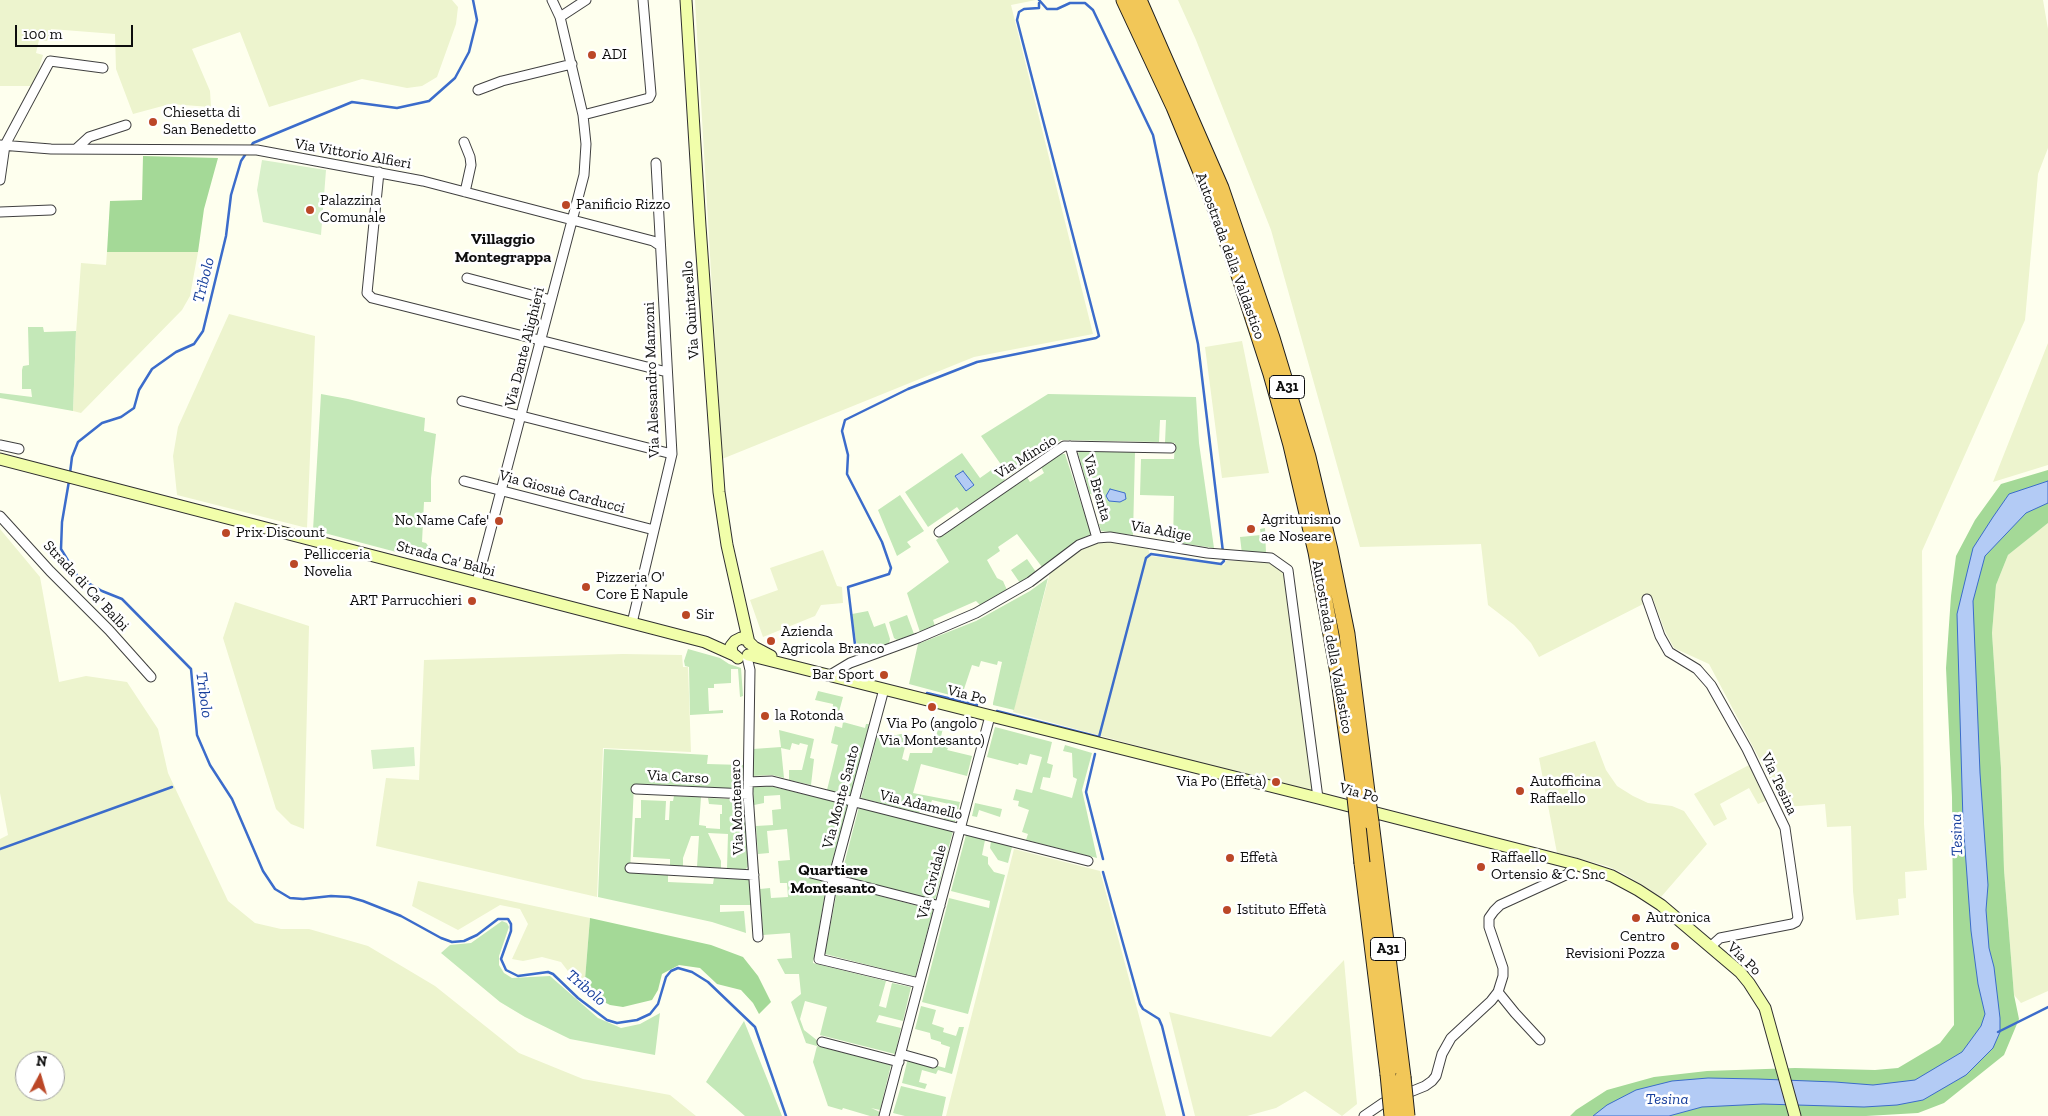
<!DOCTYPE html>
<meta charset="utf-8">
<style>
body{margin:0}
#map{position:relative;width:2048px;height:1116px;overflow:hidden;background:#feffee;font-family:"Zilla Slab",serif}
canvas{display:block}
.north{position:absolute;left:15px;top:1051px;width:50px;height:50px;box-sizing:border-box;background:#fff;border:1px solid #9e9e9e;border-radius:50%;rotate:6deg;font-size:14px;font-weight:700;line-height:20px;text-align:center;color:#0d0d0d}
.north::after{content:'';display:block;margin:auto;width:18px;height:22px;background:#bb4727;clip-path:polygon(50% 0,100% 100%,50% 72%,0 100%)}
.scale{position:absolute;left:15px;top:25px;width:118px;height:22px;box-sizing:border-box;border:2px solid #0d0d0d;border-top:0;padding-left:6px;font-size:15px;line-height:18px;white-space:nowrap;color:#0d0d0d;-webkit-text-stroke:4px #fff;paint-order:stroke}
</style>
<div id="map">
<canvas width="2048" height="1116"></canvas>
<div class="north">N</div>
<div class="scale">100 m</div>
</div>
<script>
const context = document.querySelector('canvas').getContext('2d');
context.lineJoin = 'round';
function fillPath(path, color) { context.fillStyle = color; context.fill(path, 'evenodd'); }
const toPath = rows => new Path2D(rows.map(r => 'M' + r).join(''));
function strokePath(path, color, width, dash) { context.strokeStyle = color; context.lineWidth = width; context.lineCap = dash ? 'butt' : 'round'; context.setLineDash(dash || []); context.stroke(path); }
function drawText(font, color, halo, rows, align = 'center') {
  context.font = font + ' "Zilla Slab",serif'; context.lineWidth = 5; context.setLineDash([]); context.textBaseline = 'middle'; context.strokeStyle = halo; context.fillStyle = color; for (const [text, x, y, turn = 0] of rows) {
    context.save(); context.translate(x, y); context.rotate((+turn || 0) * Math.PI / 180); context.textAlign = isNaN(turn) ? turn : align; if (halo) context.strokeText(text, 0, 0); context.fillText(text, 0, 0); context.restore();
  }
}
const farmland = toPath([
 [0,0,452,0,458,7,456,24,437,77,422,86,407,88,362,79,269,107,240,32,192,49,210,91,211,107,170,104,133,114,116,69,115,34,51,29,47,41,39,40,36,53,43,55,34,86,0,86],
 [695,0,1036,0,1011,5,1093,334,974,357,722,459],
 [1178,0,2043,0,2048,29,2048,148,2038,174,2025,320,1922,551,1924,824,1927,870,1905,872,1906,898,1898,899,1899,915,1856,920,1853,891,1851,826,1827,827,1825,804,1785,807,1709,664,1674,648,1665,631,1653,599,1539,657,1531,643,1514,625,1488,605,1481,544,1360,547,1271,230,1196,40],
 [107,252,198,252,190,296,182,310,81,413,73,411,76,333,81,263,106,265],
 [229,314,315,336,307,528,177,495,173,456,178,427],
 [1242,341,1269,473,1222,478,1205,347],
 [2048,343,2048,465,1993,482],
 [2048,523,2048,991,2021,1003,2014,995,2004,870,2001,768,1992,633,1996,585,2008,555],
 [0,529,40,577,59,682,86,676,127,682,158,729,168,773,228,901,255,923,281,929,309,929,368,946,435,986,519,1053,583,1079,670,1095,696,1116,0,1116,0,839,8,835,0,793],
 [25,1061,55,1061,55,1091,25,1091],
 [1107,540,1148,547,1150,556,1224,565,1226,561,1271,561,1286,572,1315,791,1311,793,1013,712,1051,569,1087,545],
 [823,550,837,586,842,587,843,603,821,605,815,616,763,637,750,600,778,590,770,568],
 [235,602,309,626,304,829,291,824,276,809,223,638],
 [623,654,682,655,683,667,688,667,691,752,603,748,597,897,376,846,386,778,419,780,424,660],
 [1595,741,1606,770,1617,786,1633,796,1648,803,1672,806,1684,811,1707,844,1661,897,1623,873,1607,866,1557,853,1539,758],
 [1751,764,1768,800,1758,804,1749,788,1720,804,1727,819,1714,826,1694,794],
 [1014,849,1100,871,1166,1116,946,1116],
 [418,881,590,918,584,992,561,962,542,957,523,961,512,959,528,924,520,909,500,905,458,930,412,906],
 [1344,960,1357,1104,1342,1116,1305,1091,1276,1108,1247,1116,1195,1116,1169,1012,1271,1037]
]);
const green = toPath([
 [28,327,43,327,44,332,76,331,73,411,0,398,0,393,32,397,31,389,22,389,22,370,23,366,29,365],
 [321,394,348,399,425,418,424,431,436,434,431,478,431,502,424,502,422,542,426,543,429,547,427,559,419,558,313,530],
 [1048,394,1196,397,1199,443,1214,548,1173,542,1174,496,1140,495,1141,459,1174,459,1175,443,1165,443,1166,420,1160,420,1159,442,1061,440,1009,476,981,436],
 [1080,451,1135,452,1133,535,1101,531,1099,524,1104,523,1096,495,1090,494,1078,453],
 [962,453,980,478,997,466,1005,479,1003,482,960,511,957,507,928,527,905,492],
 [1061,454,1065,454,1091,534,1075,542,1042,567,1017,534,998,547,1000,551,987,560,997,578,1003,581,1007,590,980,605,976,601,933,620,935,626,920,632,907,593,949,562,936,540,1027,477,1030,482,1044,473,1041,467],
 [900,495,924,531,907,542,911,547,897,556,878,510],
 [1265,528,1266,553,1264,555,1242,554,1240,537,1261,535,1260,529],
 [1027,559,1036,572,1020,583,1011,570],
 [1048,578,1014,710,993,705,993,703,1002,662,998,661,997,665,981,661,979,667,972,665,961,698,909,684,918,644,976,621,1030,591],
 [868,611,874,627,885,623,890,639,889,643,858,654,852,614],
 [907,615,914,634,897,640,894,638,889,622],
 [688,649,720,658,729,664,741,668,743,696,740,697,738,669,731,669,731,683,714,684,714,688,708,688,709,711,723,710,723,713,690,715,689,667,685,666,684,661],
 [818,691,843,697,837,719,832,718,833,704,815,700],
 [932,720,944,724,939,745,948,748,947,750,972,756,967,776,921,764,913,793,960,802,955,822,944,819,945,817,950,818,953,805,932,800,931,803,919,800,917,810,920,811,919,813,861,798,878,733,892,736,901,734,908,735,902,759,908,761,910,753,932,753,938,729,930,727],
 [843,722,865,728,866,724,869,724,851,796,827,790,838,745,831,743,835,726,842,728],
 [995,727,1052,742,1047,763,1053,765,1050,778,1043,777,1040,789,1065,796,1072,798,1077,779,1073,777,1072,753,1063,751,1065,745,1092,753,1082,790,1097,858,1026,840,1028,834,1022,832,1029,810,1018,806,1019,801,1013,800,1016,789,1032,793,1042,757,1030,754,1027,765,1019,763,1018,765,987,757],
 [779,730,814,739,810,758,814,759,811,785,789,780,789,770,802,770,808,745,800,743,799,745,792,743,790,750,781,748,784,778,772,775,752,776,753,749,781,747],
 [604,749,708,755,707,764,743,765,742,786,739,789,634,785,630,872,668,875,668,882,713,884,714,878,750,879,751,905,720,905,720,912,744,911,746,933,712,922,598,897],
 [770,786,848,805,829,873,809,867,806,877,827,882,813,963,886,981,879,1006,886,1008,892,983,911,987,903,1021,879,1015,876,1022,901,1028,895,1054,820,1035,827,1007,805,1001,800,1019,804,1030,818,1041,817,1046,891,1065,880,1110,871,1108,880,1112,879,1116,870,1116,843,1108,842,1110,828,1106,813,1062,817,1046,806,1043,791,1002,801,994,799,974,785,974,777,959,792,958,790,933,763,935,760,889,770,888,771,898,788,897,787,883,780,883,778,861,790,860,787,829,767,831,769,853,758,854,756,826,773,825,772,810,781,809,780,795,764,796,764,803,754,805,753,787],
 [674,796,701,797,699,825,706,826,706,828,720,829,720,814,722,814,722,805,709,804,708,798,732,799,744,802,749,865,745,870,727,868,728,834,708,833,721,861,721,868,697,867,699,836,691,836,683,858,683,866,670,866,670,859,633,857,635,818,641,818,641,800,666,801,665,820,669,820,670,801,673,801],
 [975,803,1002,809,1000,817,979,810,977,817,972,816],
 [859,807,953,831,935,900,841,876],
 [966,835,985,840,982,855,988,857,988,864,994,872,1005,875,968,1014,922,1002,949,898,989,908,990,901,951,891],
 [991,841,1012,847,1008,863,998,860,990,848],
 [838,885,933,910,915,977,825,954],
 [502,921,507,923,509,927,499,956,499,965,504,973,512,978,550,976,598,1018,621,1028,640,1024,660,1013,655,1055,570,1039,525,1017,500,1002,441,953,450,945,471,943],
 [921,1006,936,1010,932,1024,944,1028,943,1032,956,1036,959,1027,964,1027,952,1074,938,1070,936,1074,922,1070,919,1082,927,1084,925,1089,902,1083,908,1058,945,1068,950,1047,941,1044,941,1042,931,1039,930,1033,915,1029],
 [744,1021,782,1116,745,1116,706,1082],
 [901,1086,946,1097,942,1116,905,1116,893,1113]
]);
const forest = toPath([
 [143,156,218,158,204,209,198,252,107,252,110,201,142,200],
 [2048,470,2048,523,2008,555,1996,585,1992,633,2001,768,2004,870,2014,995,2019,1019,2004,1055,1944,1103,1918,1113,1866,1116,1570,1116,1576,1110,1607,1090,1654,1077,1707,1071,1795,1068,1875,1070,1898,1068,1940,1043,1954,1025,1952,797,1946,668,1951,596,1956,556,1975,520,2001,484],
 [590,918,711,945,743,957,758,976,771,1002,759,1014,753,1003,741,990,717,984,700,968,679,965,662,974,658,990,652,1000,623,1007,610,1005,584,992]
]);
const pitch = toPath([
 [262,160,326,170,321,235,263,222,257,190],
 [414,747,415,766,373,769,371,750]
]);
const water = toPath([
 [963,471,974,485,966,491,955,476,963,471],
 [2048,481,2048,503,2026,513,1985,556,1973,601,1980,773,1988,885,1986,910,1989,948,1994,967,2000,1018,2000,1032,1993,1048,1966,1075,1923,1100,1897,1105,1864,1107,1763,1104,1702,1107,1669,1116,1593,1116,1607,1105,1636,1090,1672,1081,1708,1078,1758,1079,1835,1082,1873,1085,1915,1080,1962,1052,1981,1026,1985,1014,1978,984,1971,931,1963,821,1957,614,1973,548,1993,517,2009,494,2048,481],
 [1110,489,1125,493,1126,499,1120,502,1109,501,1106,496,1110,489]
]);
const stream = toPath([
 [1039,0,1047,9,1057,9,1070,3,1085,3,1093,10,1153,135,1198,344,1223,552],
 [250,148,253,143,352,102,397,108,429,101,455,78,469,52,477,20,473,0],
 [70,473,72,457,78,442,102,423,121,417,134,408,139,390,152,369,176,352,194,344,203,331,226,236,231,195,241,161,247,152],
 [69,481,62,522,61,549,78,577,102,591,122,599,191,669,197,735,210,765,232,799,263,871,275,889,290,898,303,899,331,896,349,897,363,901,401,916,441,938,452,942,464,941,477,935,498,919,508,919,511,924,511,931,501,959,506,970,518,976,548,972,553,974,578,998,607,1020,617,1023,637,1020,650,1014,658,1004,666,977,671,971,678,968,692,972,708,982,755,1027,786,1116],
 [856,653,848,587,889,574,891,568,882,542,847,474,848,455,842,431,845,420,908,389,977,362,1096,338,1099,336,1017,20,1019,12,1024,9,1039,8,1039,3],
 [927,693,977,705],
 [997,711,1099,737,1146,558,1151,554,1221,564,1224,561,1223,557],
 [1095,754,1086,792,1103,859],
 [0,849,172,787],
 [1103,872,1140,1004,1143,1009,1159,1019,1162,1026,1184,1116],
 [1998,1032,2048,1007]
]);
const street = toPath([
 [560,17,586,0],
 [478,90,502,81,572,64],
 [583,115,649,98,651,94,643,0],
 [464,142,470,157,471,165,465,192],
 [0,145,51,149,257,150,423,181,653,241,659,245],
 [77,148,89,137,126,125],
 [379,172,367,293,372,298,667,372],
 [0,180,5,145,50,61,103,68],
 [0,212,51,210],
 [467,278,551,300],
 [462,401,672,454],
 [0,445,19,449],
 [1070,446,1097,538],
 [464,481,654,530],
 [0,516,50,571,109,630,151,677],
 [939,532,1064,446,1171,448],
 [477,582,584,175,586,144,583,115,560,17,552,0],
 [1647,599,1660,636,1669,652,1697,669,1711,685,1747,749,1785,828,1798,918,1796,922,1792,924,1720,938,1710,947],
 [632,623,672,454,656,163],
 [747,657,750,670,748,794,758,937],
 [830,675,850,663,918,638,976,613,1030,582,1079,545,1097,538,1110,537,1207,553,1271,558,1288,570,1318,798],
 [884,689,833,879,819,959,919,983],
 [748,782,772,781,1088,861],
 [636,789,748,794],
 [630,868,754,875],
 [807,872,940,906],
 [1498,992,1515,1013,1540,1040],
 [822,1042,899,1062],
 [901,1054,933,1063],
 [884,1116,990,716],
 [1364,1116,1383,1103,1425,1086,1432,1081,1436,1076,1442,1054,1451,1038,1491,1001,1498,992,1503,976,1503,968,1489,927,1489,918,1494,911,1500,905,1568,874,1575,864]
]);
const secondary = toPath([
 [686,0,700,226,719,492,727,545,749,643],
 [0,459,705,642,734,655],
 [748,655,1318,798,1575,864,1612,876,1638,890,1661,905,1740,972,1749,983,1765,1008,1795,1116],
 [738,658,732,653,731,646,735,641,741,638,747,640,754,647,771,656]
]);
const highway = toPath([
 [1124,0,1174,107,1210,194,1237,269,1271,374,1291,445,1316,552,1338,673,1354,788],
 [1139,0,1221,188,1272,338,1308,457,1330,550,1347,634,1367,792],
 [1371,822,1403,1077],
 [1362,863,1388,1074]
]);
const highwayBridge = toPath([
 [1354,788,1362,863],
 [1367,792,1371,822],
 [1388,1074,1392,1116],
 [1403,1077,1407,1116]
]);
const markers = [
 [592,55,5,"#bb4727"],
 [153,122,5,"#bb4727"],
 [566,205,5,"#bb4727"],
 [310,210,5,"#bb4727"],
 [499,521,5,"#bb4727"],
 [1251,529,5,"#bb4727"],
 [226,533,5,"#bb4727"],
 [294,564,5,"#bb4727"],
 [586,587,5,"#bb4727"],
 [472,601,5,"#bb4727"],
 [686,615,5,"#bb4727"],
 [771,641,5,"#bb4727"],
 [884,675,5,"#bb4727"],
 [932,707,5,"#bb4727"],
 [765,716,5,"#bb4727"],
 [1276,782,5,"#bb4727"],
 [1520,791,5,"#bb4727"],
 [1230,858,5,"#bb4727"],
 [1481,867,5,"#bb4727"],
 [1227,910,5,"#bb4727"],
 [1636,918,5,"#bb4727"],
 [1675,946,5,"#bb4727"]
];
const shields = [
 [1287,387,35],
 [1388,949,35]
];
const shieldNames = [
 ["A31",1287,387],
 ["A31",1388,949]
];
const poiNames = [
 ["ADI",602,55],
 ["Chiesetta di",163,113],
 ["San Benedetto",163,130],
 ["Palazzina",320,201],
 ["Comunale",320,218],
 ["Panificio Rizzo",576,205],
 ["Agriturismo",1261,520],
 ["ae Noseare",1261,537],
 ["No Name Cafe'",489,521,"right"],
 ["Prix Discount",236,533],
 ["Pellicceria",304,555],
 ["Novelia",304,572],
 ["Pizzeria O'",596,578],
 ["Core E Napule",596,595],
 ["ART Parrucchieri",462,601,"right"],
 ["Sir",696,615],
 ["Azienda",781,632],
 ["Agricola Branco",781,649],
 ["Bar Sport",874,675,"right"],
 ["la Rotonda",775,716],
 ["Via Po (angolo",932,724,"center"],
 ["Via Montesanto)",932,741,"center"],
 ["Via Po (Effetà)",1266,782,"right"],
 ["Autofficina",1530,782],
 ["Raffaello",1530,799],
 ["Effetà",1240,858],
 ["Raffaello",1491,858],
 ["Ortensio & C. Snc",1491,875],
 ["Istituto Effetà",1237,910],
 ["Autronica",1646,918],
 ["Centro",1665,937,"right"],
 ["Revisioni Pozza",1665,954,"right"]
];
const streetNames = [
 ["Via Vittorio Alfieri",353,154,10],
 ["Autostrada della Valdastico",1230,256,70],
 ["Via Quintarello",691,310,-94],
 ["Via Dante Alighieri",525,347,-76],
 ["Via Alessandro Manzoni",652,380,-92],
 ["Via Mincio",1026,457,-32],
 ["Via Brenta",1097,488,74],
 ["Via Giosuè Carducci",562,492,15],
 ["Via Adige",1161,531,10],
 ["Strada Ca' Balbi",446,559,15],
 ["Strada di Ca' Balbi",86,586,47],
 ["Autostrada della Valdastico",1332,647,80],
 ["Via Po",967,695,14],
 ["Via Carso",678,777,3],
 ["Via Tesina",1779,784,65],
 ["Via Po",1359,793,15],
 ["Via Monte Santo",841,797,-75],
 ["Via Adamello",921,805,14],
 ["Via Montenero",737,807,-92],
 ["Via Cividale",932,882,-75],
 ["Via Po",1744,959,44]
];
const neighbourhoodNames = [
 ["Villaggio",503,239],
 ["Montegrappa",503,257],
 ["Quartiere",833,870],
 ["Montesanto",833,888]
];
const waterNames = [
 ["Tribolo",204,280,-76],
 ["Tribolo",204,695,82],
 ["Tesina",1957,835,-92],
 ["Tribolo",586,988,40],
 ["Tesina",1667,1099]
];
fillPath(farmland, '#edf4ce');
fillPath(green, '#c4e8b8');
fillPath(forest, '#a4d997');
fillPath(pitch, '#d8f0ca');
fillPath(water, '#b3cbf5');
strokePath(water, '#3b6ccb', 1);
strokePath(stream, '#3b6ccb', 2.5);
strokePath(street, '#404040', 11);
strokePath(secondary, '#2f2f2f', 13);
strokePath(highway, '#1e1e1e', 17);
strokePath(street, '#fff', 9);
strokePath(secondary, '#f1feaa', 11);
strokePath(highway, '#f2c758', 15);
strokePath(highwayBridge, '#1e1e1e', 17, []);
strokePath(highwayBridge, '#f2c758', 15);
for (const [x, y, r, color] of markers) { const dot = new Path2D(); dot.arc(x, y, r, 0, 2 * Math.PI); context.fillStyle = color; context.fill(dot); strokePath(dot, '#fff', 2); }
for (const [x, y, w] of shields) { const box = new Path2D(); box.roundRect(x - w / 2, y - 11.5, w, 23, 4); context.fillStyle = '#fff'; context.fill(box); strokePath(box, '#0d0d0d', 1); }
drawText('bold 14px', '#0d0d0d', null, shieldNames);
drawText('15px', '#0d0d0d', '#fff', poiNames, 'left');
drawText('15px', '#0d0d0d', '#fff', streetNames);
drawText('bold 16px', '#0d0d0d', '#fff', neighbourhoodNames);
drawText('italic 16px', '#18409d', '#fff', waterNames);
</script>
